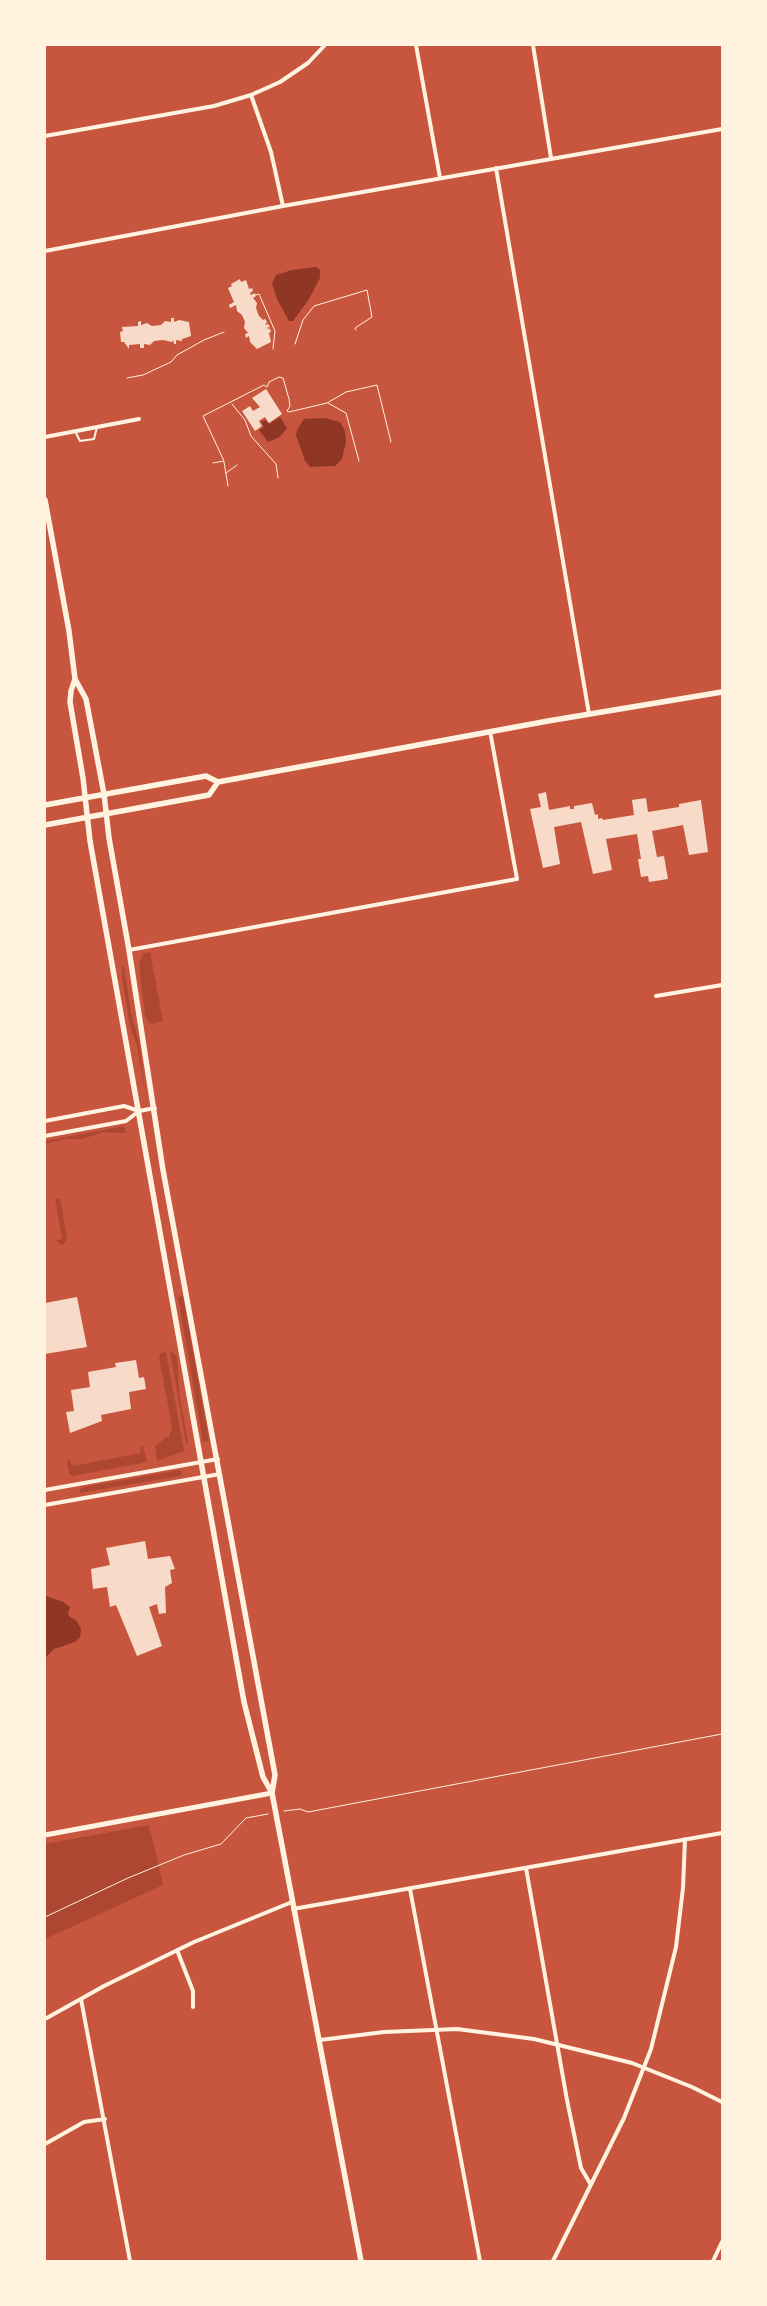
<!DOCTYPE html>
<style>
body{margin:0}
#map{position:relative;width:767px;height:2306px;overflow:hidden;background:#c8553d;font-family:Lato,sans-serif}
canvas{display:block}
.frame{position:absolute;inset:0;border:46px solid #fff3e0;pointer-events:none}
</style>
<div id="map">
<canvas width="767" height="2306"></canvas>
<div class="frame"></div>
</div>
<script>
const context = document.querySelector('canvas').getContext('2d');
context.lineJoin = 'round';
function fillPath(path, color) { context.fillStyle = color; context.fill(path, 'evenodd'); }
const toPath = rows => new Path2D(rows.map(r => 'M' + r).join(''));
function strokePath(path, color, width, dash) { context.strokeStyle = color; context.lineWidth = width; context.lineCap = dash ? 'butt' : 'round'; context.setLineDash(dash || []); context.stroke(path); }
const green = toPath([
 [150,952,163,1021,152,1024,148,1022,145,1016,139,964,143,954],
 [122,966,124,966,131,1013,139,1042,145,1091,137,1046,130,1026,122,978],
 [124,1126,126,1133,123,1133,104,1132,82,1139,65,1139,45,1144,45,1141],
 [60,1198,67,1238,66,1242,61,1245,56,1240,62,1239,55,1199],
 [183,1296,209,1441,203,1442,178,1297],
 [170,1351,177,1356,179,1392,188,1443,186,1443],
 [166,1352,184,1451,157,1461,155,1446,167,1437,169,1437,172,1427,159,1357,161,1353],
 [143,1446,147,1462,72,1476,69,1473,67,1462,69,1459,73,1466,141,1453,140,1448],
 [179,1470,182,1472,180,1476,80,1493,79,1490,84,1487],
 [149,1825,163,1885,45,1939,45,1844]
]);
const water = toPath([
 [316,267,320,270,320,278,309,299,293,321,289,321,277,299,272,284,276,275,292,270],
 [280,417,287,428,280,437,268,442,259,430,264,427,261,422,265,420,269,424],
 [325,418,340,422,345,431,346,442,342,459,335,466,310,467,305,461,296,435,297,430,304,419],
 [46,1596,63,1602,70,1607,68,1614,71,1618,76,1620,81,1629,80,1637,75,1642,54,1649,45,1658]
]);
const building = toPath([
 [240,279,241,282,246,280,249,289,252,288,253,291,250,293,251,295,255,293,256,296,253,298,257,303,256,308,259,316,263,320,265,319,267,322,265,325,268,324,270,327,266,328,270,329,271,332,269,333,271,342,257,349,250,342,249,336,246,338,245,334,248,333,244,328,245,322,242,315,237,311,236,305,230,308,229,305,234,302,228,288,232,286,231,284],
 [171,318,174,318,174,322,179,320,189,322,191,336,182,339,182,341,176,340,176,344,174,344,173,340,172,342,163,340,154,341,150,345,144,344,144,348,140,348,140,344,129,345,129,349,124,342,121,342,120,332,123,331,122,327,138,326,138,322,141,321,141,325,147,323,152,326,161,325,165,321,171,322],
 [266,389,282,414,269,423,265,417,259,421,262,426,255,431,242,411,250,406,253,411,260,407,252,398],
 [546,792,549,810,570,806,570,809,574,809,574,806,592,803,595,815,598,814,598,819,602,818,603,820,634,815,632,800,646,798,648,812,679,807,679,804,701,800,708,852,689,855,683,825,652,831,657,857,664,856,668,879,649,882,648,876,641,877,638,859,641,859,637,834,606,839,612,870,593,874,581,822,554,827,560,864,543,868,530,809,541,807,538,794],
 [77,1297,87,1347,45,1354,45,1303],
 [136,1360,139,1378,144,1377,146,1389,129,1392,131,1409,101,1415,102,1421,70,1433,66,1412,74,1411,71,1390,90,1387,88,1372,116,1367,115,1363],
 [145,1541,148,1559,170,1556,175,1569,170,1570,172,1583,165,1587,166,1613,159,1614,157,1604,149,1607,162,1646,137,1656,116,1605,110,1607,107,1587,93,1589,91,1569,110,1565,106,1548]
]);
const path = toPath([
 [256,295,259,294,275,331,273,349],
 [295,344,303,320,314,306,367,290,372,317,355,328,356,330],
 [127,378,143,375,171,362,177,355,204,340,224,332],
 [328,403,346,413,359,461],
 [232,404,245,420,251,436,276,464,278,478],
 [224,462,228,486],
 [213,463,224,461,203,416,264,385,267,387,269,382,279,377,283,378,289,399,290,406,287,411,289,412,327,403,346,392,377,385,391,442],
 [226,473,237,465],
 [284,1811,300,1809,308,1812,722,1734],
 [45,1917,128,1878,184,1855,221,1844,246,1818,268,1814]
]);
const service = toPath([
 [75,431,80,441,94,439,97,427]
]);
const minor = toPath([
 [416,45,440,178],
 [533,45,551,158],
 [251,95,271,152,283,206],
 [45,136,214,106,251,95,280,82,308,63,325,45],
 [496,168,589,714],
 [45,251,283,206,722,129],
 [45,437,139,419],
 [129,950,517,879,490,731],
 [656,996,722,985],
 [45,1121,124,1106,139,1111,155,1108],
 [45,1136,126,1121,139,1111],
 [45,1490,218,1459],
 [45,1505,220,1474],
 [526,1868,567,2100,581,2168,591,2185],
 [410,1889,480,2261],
 [293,1909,722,1833],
 [177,1950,193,1991,193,2007],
 [81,1999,130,2261],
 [45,2019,104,1986,194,1942,292,1902],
 [320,2040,384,2032,457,2029,534,2039,632,2063,692,2087,722,2102],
 [45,2144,84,2122,105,2119],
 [553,2261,624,2118,651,2049,676,1947,683,1888,685,1839],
 [713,2261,722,2242]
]);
const tertiary = toPath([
 [45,1835,272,1793]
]);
const secondary = toPath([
 [45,500,69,631,75,679,86,699,104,794,109,838,129,950,163,1170,275,1775,272,1793],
 [75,679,71,691,70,702,83,778,90,841,244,1702,263,1777,272,1793,361,2261],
 [45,805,206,776,218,782,548,721,722,692],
 [45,825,209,795,218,782]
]);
fillPath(green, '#ae4732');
fillPath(water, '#8f3625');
fillPath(building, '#f7dbc8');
strokePath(path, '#fff3e0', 1);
strokePath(service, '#fff3e0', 2);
strokePath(minor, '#fff3e0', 4);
strokePath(tertiary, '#fff3e0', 5);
strokePath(secondary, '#fff3e0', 5.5);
</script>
